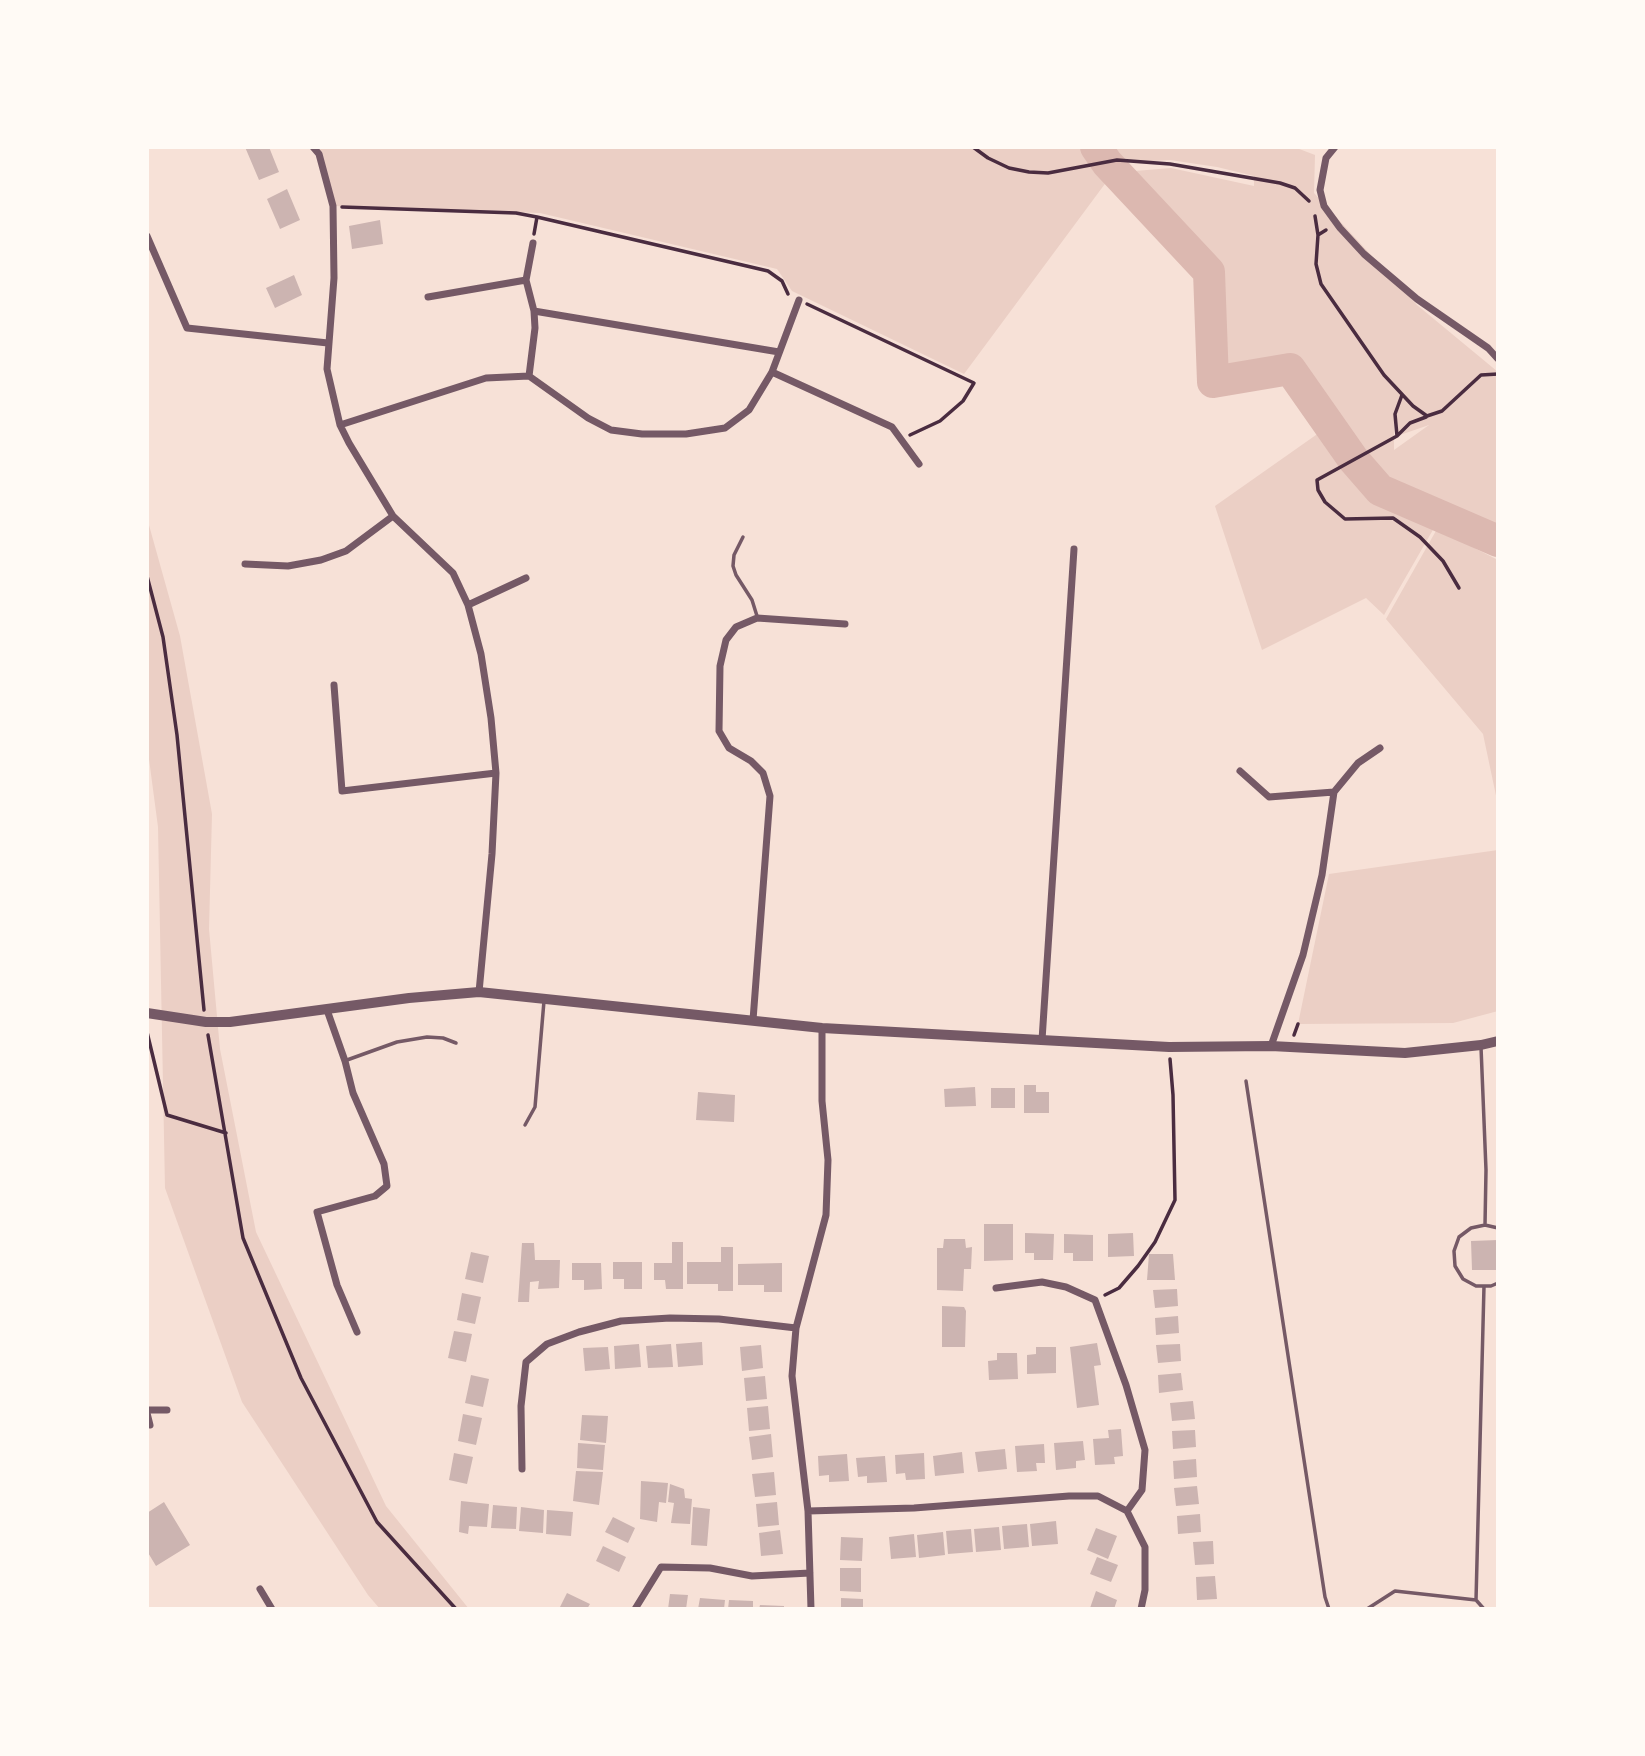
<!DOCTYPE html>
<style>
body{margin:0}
#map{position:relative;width:1645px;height:1756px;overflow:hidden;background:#f7e1d7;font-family:Montserrat,sans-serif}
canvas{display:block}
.frame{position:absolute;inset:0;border:149px solid #fffaf5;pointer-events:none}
</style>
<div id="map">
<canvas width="1645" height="1756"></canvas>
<div class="frame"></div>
</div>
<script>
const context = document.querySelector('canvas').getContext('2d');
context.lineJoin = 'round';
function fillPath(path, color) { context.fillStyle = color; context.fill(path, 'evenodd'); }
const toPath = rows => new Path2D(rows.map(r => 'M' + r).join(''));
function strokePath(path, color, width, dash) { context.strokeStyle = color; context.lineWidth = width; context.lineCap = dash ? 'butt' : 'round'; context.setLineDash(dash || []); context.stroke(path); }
const green = toPath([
 [315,147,1091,147,1110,177,964,374,792,291,777,269,540,213,333,206],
 [1103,147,1294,147,1315,155,1314,193,1417,305,1498,372,1498,533,1441,508,1434,528,1384,615,1366,598,1262,650,1215,506,1333,423,1290,365,1218,377,1213,268,1123,172,1171,168,1254,186,1254,176,1217,167,1170,160,1116,163],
 [1394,420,1397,436,1429,425,1394,450],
 [147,518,180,636,212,814,209,929,220,1049,256,1232,386,1506,469,1609,380,1609,368,1595,242,1402,165,1188,158,827,147,744],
 [1437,529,1498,560,1498,805,1483,734,1386,619],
 [1498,850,1498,1011,1453,1023,1298,1024,1329,874]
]);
const river = toPath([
 [1096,147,1107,163,1209,272,1213,382,1290,369,1353,459,1380,490,1498,541]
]);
const building = toPath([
 [245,147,269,147,279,172,259,180],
 [287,189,300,220,280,229,267,199],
 [380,220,383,244,352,249,349,226],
 [294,275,302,295,275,308,266,288],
 [1024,1085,1036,1085,1036,1092,1049,1092,1049,1113,1024,1113],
 [975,1087,976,1106,945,1107,944,1089],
 [991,1088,1015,1088,1015,1108,991,1108],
 [698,1092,735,1095,734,1122,696,1120],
 [984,1224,1013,1224,1013,1260,984,1261],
 [1025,1233,1054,1234,1053,1260,1034,1260,1034,1253,1025,1253],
 [1133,1233,1134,1256,1108,1257,1108,1234],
 [1064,1234,1093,1235,1093,1261,1073,1261,1073,1253,1064,1253],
 [944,1239,965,1239,966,1248,972,1247,971,1269,964,1269,963,1291,937,1290,937,1248,943,1248],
 [1498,1240,1498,1270,1472,1270,1471,1241],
 [672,1242,683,1242,683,1289,666,1289,665,1280,654,1280,654,1263,672,1263],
 [522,1243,534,1243,535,1260,560,1260,559,1288,538,1289,539,1281,530,1282,529,1302,518,1302],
 [721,1247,733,1247,733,1291,718,1291,718,1284,687,1284,687,1262,721,1262],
 [471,1252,489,1256,483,1283,465,1279],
 [1149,1254,1173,1254,1175,1280,1147,1280],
 [613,1262,642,1262,642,1289,624,1289,624,1279,613,1279],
 [572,1263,601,1263,602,1289,584,1290,584,1280,572,1280],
 [782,1263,782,1292,764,1292,764,1285,738,1285,738,1264],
 [1177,1289,1178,1306,1155,1308,1153,1290],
 [462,1293,481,1297,475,1324,457,1320],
 [942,1306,964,1307,966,1311,965,1347,942,1347],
 [1178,1316,1179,1333,1156,1335,1155,1318],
 [454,1331,472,1334,466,1362,448,1358],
 [702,1342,703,1365,678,1367,676,1344],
 [1097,1343,1101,1365,1094,1366,1099,1405,1077,1408,1070,1347],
 [639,1344,641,1367,615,1369,614,1346],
 [671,1344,673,1367,648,1368,646,1346],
 [1180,1344,1181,1361,1158,1363,1156,1345],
 [761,1345,763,1368,742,1371,740,1347],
 [608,1347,610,1369,585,1371,583,1348],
 [1036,1347,1056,1347,1056,1373,1027,1374,1027,1355,1036,1354],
 [997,1353,1017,1353,1018,1379,989,1380,988,1361,997,1360],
 [1181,1373,1183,1390,1159,1393,1158,1375],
 [471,1375,489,1379,483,1407,465,1403],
 [765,1376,767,1399,746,1401,744,1378],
 [1193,1401,1195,1419,1172,1421,1170,1403],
 [768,1406,770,1429,749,1431,747,1408],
 [463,1414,482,1418,476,1445,458,1441],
 [582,1415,608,1416,606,1443,580,1440],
 [1121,1429,1123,1456,1114,1457,1115,1464,1095,1465,1093,1439,1109,1438,1108,1430],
 [1195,1430,1196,1447,1173,1449,1172,1431],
 [771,1434,773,1457,752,1460,749,1437],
 [1083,1441,1085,1460,1076,1461,1076,1468,1056,1470,1054,1443],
 [578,1443,605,1445,603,1470,577,1468],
 [1044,1444,1045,1463,1036,1463,1037,1471,1017,1472,1015,1446],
 [1005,1449,1007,1469,978,1472,975,1452],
 [962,1452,964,1473,935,1476,933,1456],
 [454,1453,473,1457,467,1484,449,1480],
 [924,1453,925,1479,906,1480,905,1473,896,1474,895,1455],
 [847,1454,849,1481,829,1482,829,1475,819,1476,818,1456],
 [885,1456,887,1482,867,1483,867,1476,858,1477,856,1458],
 [1196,1459,1197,1477,1174,1479,1173,1461],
 [576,1471,603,1472,599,1505,573,1501],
 [774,1472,776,1495,755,1497,752,1474],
 [641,1481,668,1483,666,1503,659,1502,657,1522,640,1519],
 [670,1484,684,1489,685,1498,692,1499,690,1524,671,1523,674,1503,668,1502],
 [1197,1486,1199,1504,1176,1506,1174,1488],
 [461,1501,489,1504,487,1527,469,1526,468,1534,459,1532],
 [164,1502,190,1545,156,1566,147,1551,147,1513],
 [777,1502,779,1525,758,1527,756,1504],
 [493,1505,517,1507,516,1529,491,1528],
 [521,1507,544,1510,543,1533,519,1531],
 [693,1507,710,1509,707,1546,691,1545],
 [547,1510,573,1512,571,1536,546,1534],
 [1200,1514,1201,1532,1178,1534,1177,1516],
 [613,1517,635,1528,628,1543,605,1532],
 [1056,1521,1058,1544,1032,1546,1030,1524],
 [1027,1524,1029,1547,1004,1549,1002,1526],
 [999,1527,1001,1550,976,1552,974,1529],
 [1096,1528,1117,1536,1108,1559,1087,1550],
 [971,1529,973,1552,948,1554,946,1531],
 [780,1530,783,1554,761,1556,759,1533],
 [943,1532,945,1555,919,1558,917,1535],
 [914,1534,916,1557,891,1559,889,1537],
 [841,1537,863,1538,862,1561,840,1560],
 [1213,1541,1214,1564,1195,1565,1193,1542],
 [603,1546,626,1557,619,1572,596,1561],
 [1097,1557,1118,1565,1111,1582,1090,1574],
 [840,1568,861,1568,861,1592,840,1591],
 [1215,1576,1217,1599,1197,1600,1196,1577],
 [1096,1591,1117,1600,1114,1609,1090,1608],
 [567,1593,590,1604,587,1609,559,1609],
 [670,1594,688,1595,686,1609,668,1609],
 [700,1598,725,1600,724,1609,698,1609],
 [841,1598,863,1599,863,1609,841,1609],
 [729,1600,753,1601,753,1609,728,1609],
 [760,1605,784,1606,784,1609,759,1609]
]);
const path = toPath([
 [973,147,988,158,1009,168,1029,172,1048,173,1117,160,1170,164,1280,183,1295,188,1309,201],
 [342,207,516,213,537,217,768,271,782,281,788,294],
 [1315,216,1318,235],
 [1326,230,1318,235,1316,264,1321,284,1384,375,1413,406,1427,416,1442,411,1481,375,1498,374],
 [534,234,537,217],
 [807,304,974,383,963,401,940,421,910,435],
 [1426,417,1410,423,1397,436,1317,480,1318,490,1325,502,1345,519,1393,518,1420,537,1443,561,1459,588],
 [1397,436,1395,414,1402,395],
 [147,576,163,637,177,735,204,1010],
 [147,1032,167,1115,226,1133],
 [208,1035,243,1238,301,1378,377,1522,456,1609],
 [1294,1035,1298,1024],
 [1105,1295,1119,1288,1138,1266,1155,1242,1175,1200,1173,1095,1170,1059]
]);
const service = toPath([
 [743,537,734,555,733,566,736,575,752,600,757,616],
 [1481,1047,1486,1170,1485,1225],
 [347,1060,397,1042,427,1037,443,1038,456,1043],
 [1246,1081,1325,1597,1329,1609],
 [525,1125,535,1107,544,1001],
 [1498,1228,1485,1225,1471,1228,1459,1237,1454,1251,1455,1266,1463,1279,1476,1286,1491,1286,1498,1283],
 [1484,1286,1476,1600,1484,1609],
 [1367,1609,1395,1591,1476,1600]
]);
const minor = toPath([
 [313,147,319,154,333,206,334,278,327,369,340,425,349,443,393,516,453,573,468,605,481,654,491,718,496,773,492,854,479,992],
 [1335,147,1326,158,1320,190,1324,206,1340,228,1364,254,1417,299,1488,348,1498,359],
 [147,236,187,328,328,343],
 [428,297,526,280],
 [534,311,779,352],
 [772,372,892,427,919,464],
 [529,376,535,328,534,311,526,280,533,243],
 [340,425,486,378,529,376,588,418,611,430,642,434,686,434,725,428,749,410,772,372,799,300],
 [245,564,288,566,321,560,346,551,393,516],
 [468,605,526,578],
 [334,685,342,791,496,773],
 [1240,771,1269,797,1334,792],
 [327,1010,345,1061,353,1093,384,1164,387,1186,375,1196,317,1212,337,1285,357,1332],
 [753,1020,770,796,763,773,751,761,729,748,719,731,720,666,726,640,736,627,757,618,845,624],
 [1042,1040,1074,549],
 [1271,1046,1303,955,1322,875,1334,792,1358,763,1380,748],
 [996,1288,1042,1282,1066,1287,1095,1300,1126,1385,1145,1450,1142,1490,1127,1511],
 [147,1410,167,1410],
 [147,1413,150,1425],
 [522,1469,521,1406,526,1362,547,1344,579,1332,621,1321,670,1318,719,1319,796,1328],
 [808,1511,914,1508,1069,1496,1098,1496,1127,1511,1145,1547,1145,1590,1141,1609],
 [260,1589,272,1609],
 [635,1609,661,1567,710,1568,752,1576,810,1573],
 [811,1609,808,1511,792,1376,796,1328,826,1215,828,1160,822,1101,822,1028]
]);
const tertiary = toPath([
 [147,1013,206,1022,230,1022,409,998,479,992,822,1028,1169,1047,1271,1046,1405,1053,1481,1045,1498,1041]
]);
fillPath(green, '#ebcfc5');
strokePath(river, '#dcb8b0', 32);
fillPath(building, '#ccb4b1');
strokePath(path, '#4a2c40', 3.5);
strokePath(service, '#755966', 3.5);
strokePath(minor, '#755966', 7);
strokePath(tertiary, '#755966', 10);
</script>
